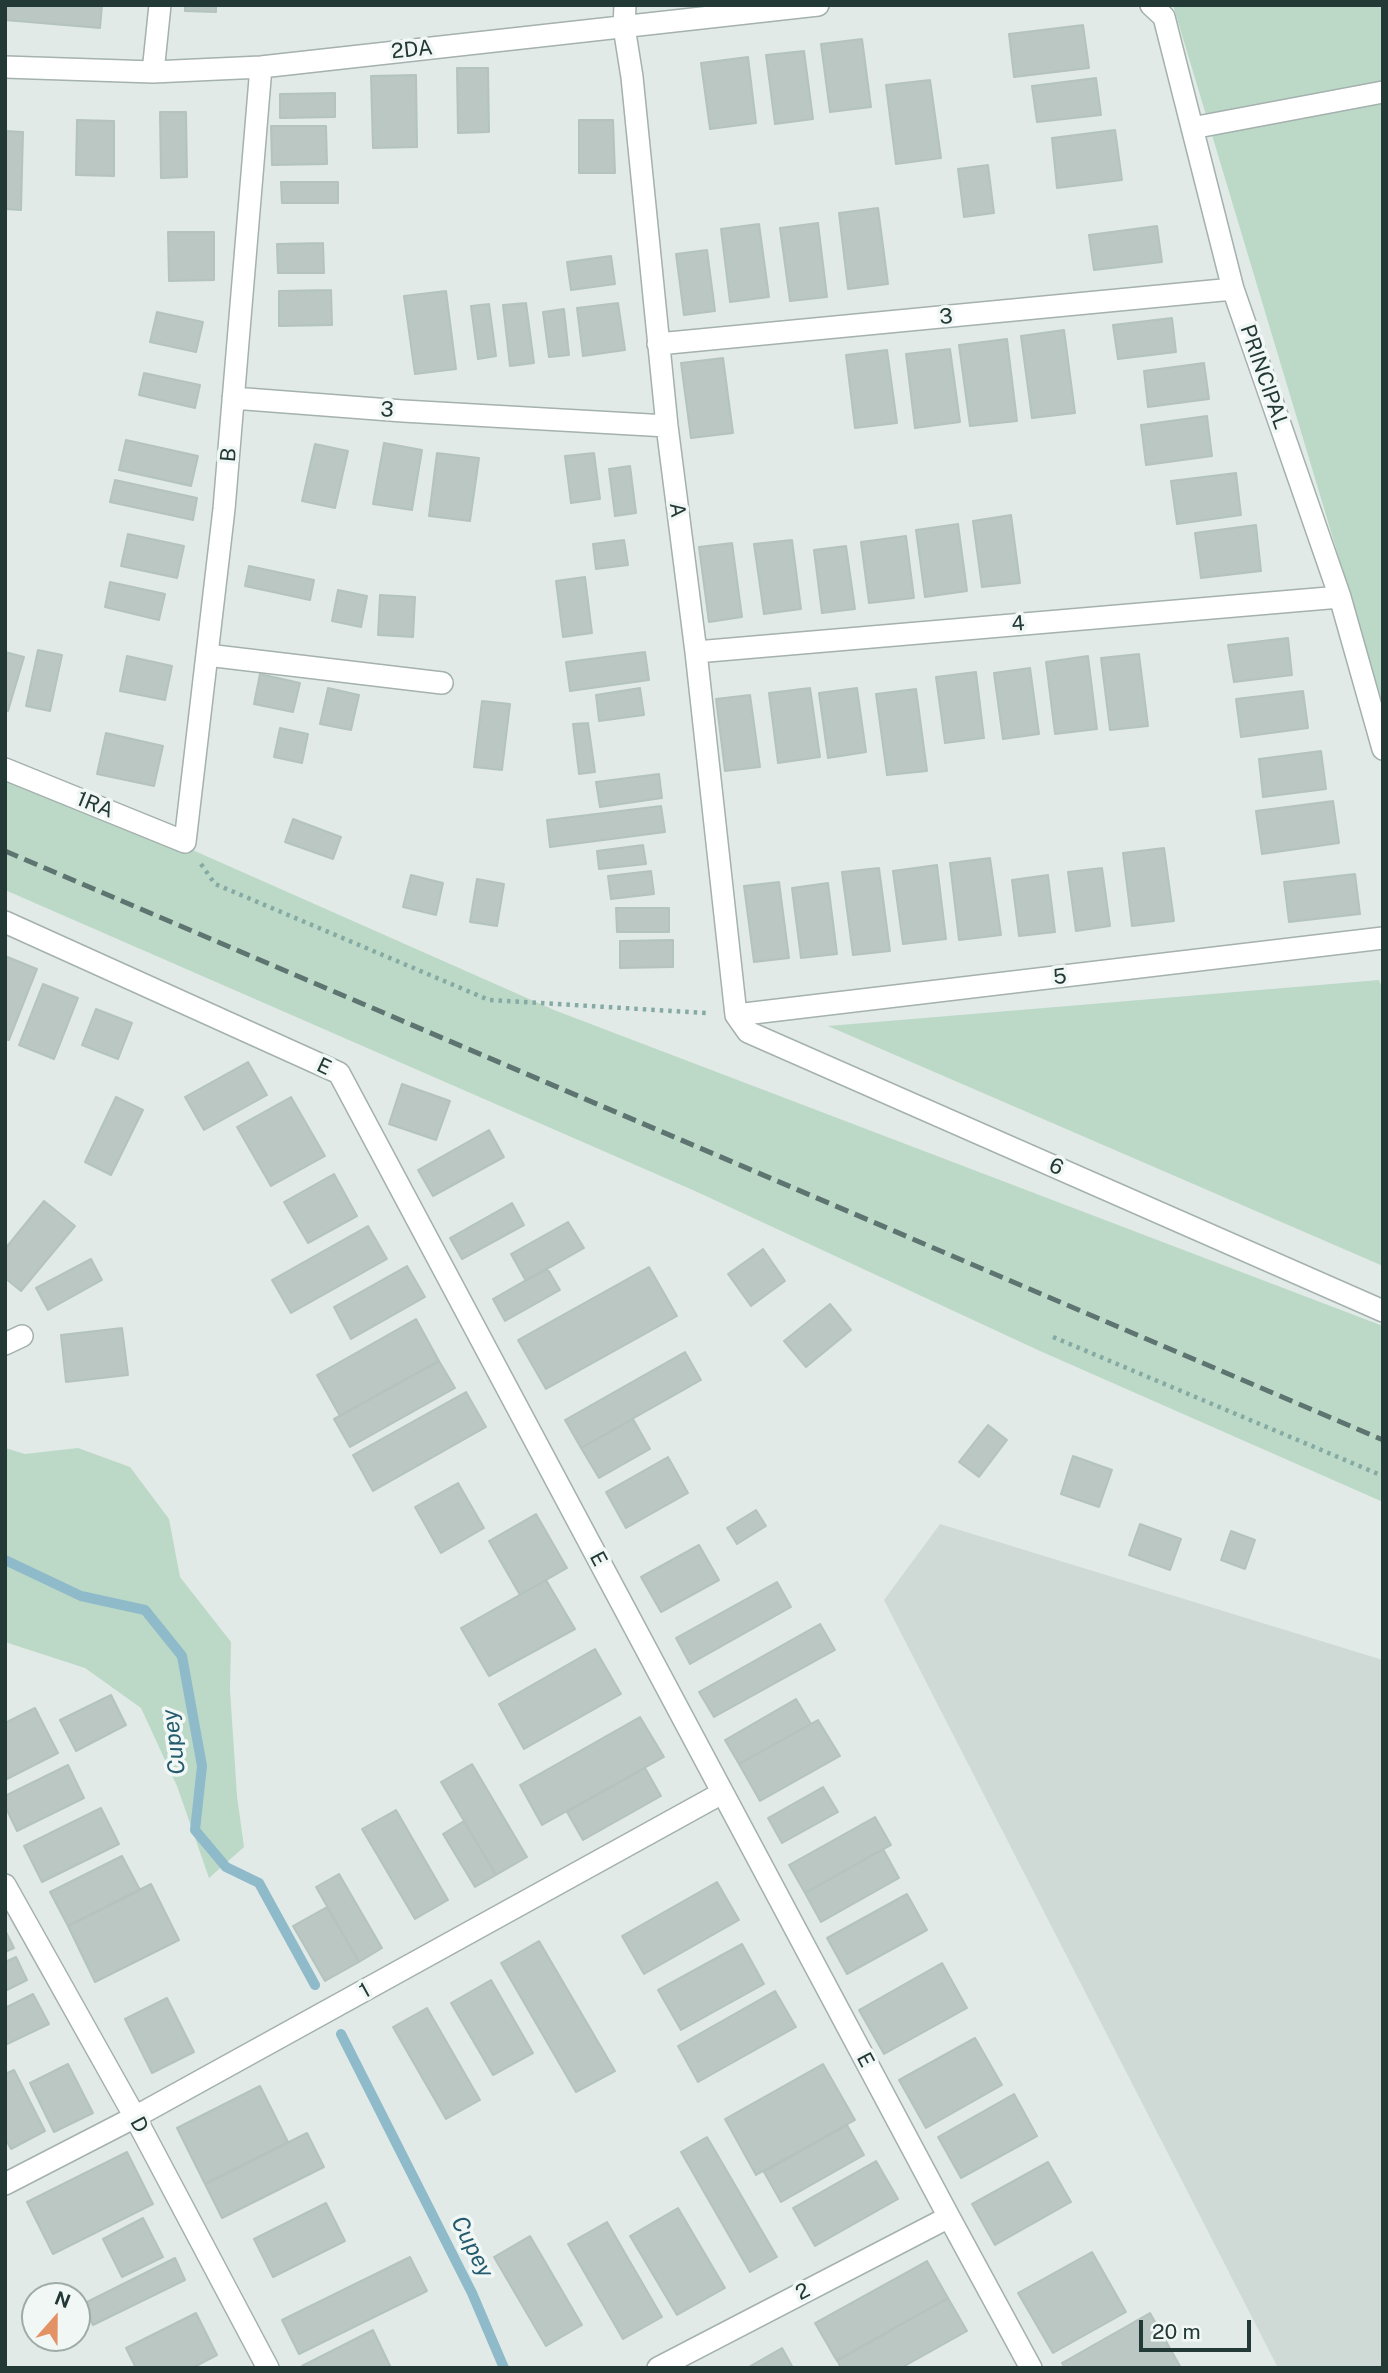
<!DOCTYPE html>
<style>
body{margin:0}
#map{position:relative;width:1388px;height:2373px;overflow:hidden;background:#e1eae7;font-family:"Public Sans",sans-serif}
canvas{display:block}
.frame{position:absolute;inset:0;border:7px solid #233935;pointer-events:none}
.north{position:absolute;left:21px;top:2282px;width:70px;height:70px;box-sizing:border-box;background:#f1f7f5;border:2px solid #9faba8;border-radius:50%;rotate:21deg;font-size:19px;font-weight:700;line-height:28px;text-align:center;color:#233935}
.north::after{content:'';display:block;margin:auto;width:24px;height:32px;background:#e39266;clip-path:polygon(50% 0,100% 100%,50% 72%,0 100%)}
.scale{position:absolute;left:1139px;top:2320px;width:112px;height:32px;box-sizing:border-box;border:4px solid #233935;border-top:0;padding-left:9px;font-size:21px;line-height:24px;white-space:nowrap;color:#233935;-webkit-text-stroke:5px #f1f7f5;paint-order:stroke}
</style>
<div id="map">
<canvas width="1388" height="2373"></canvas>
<div class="frame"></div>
<div class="north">N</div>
<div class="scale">20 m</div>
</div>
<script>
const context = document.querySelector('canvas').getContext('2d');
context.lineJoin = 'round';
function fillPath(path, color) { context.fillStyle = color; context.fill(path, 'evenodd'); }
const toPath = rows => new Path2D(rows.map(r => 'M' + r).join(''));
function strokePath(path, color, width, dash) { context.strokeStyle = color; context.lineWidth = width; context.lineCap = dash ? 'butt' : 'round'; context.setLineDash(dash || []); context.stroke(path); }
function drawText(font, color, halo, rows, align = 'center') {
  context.font = font + ' "Public Sans",sans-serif'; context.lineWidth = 7; context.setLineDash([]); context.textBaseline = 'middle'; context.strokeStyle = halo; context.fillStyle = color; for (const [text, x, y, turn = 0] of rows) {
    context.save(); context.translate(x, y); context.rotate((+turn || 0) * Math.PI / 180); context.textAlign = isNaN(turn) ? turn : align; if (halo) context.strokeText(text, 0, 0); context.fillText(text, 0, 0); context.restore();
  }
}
const built = toPath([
 [940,1524,1383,1660,1383,2368,1278,2368,884,1600]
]);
const green = toPath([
 [1173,5,1383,5,1383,705],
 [5,767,554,1010,1383,1326,1383,1502,1040,1351,695,1191,5,890],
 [1379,980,1383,991,1383,1266,828,1026],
 [5,1448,25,1454,78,1448,130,1467,169,1519,180,1577,231,1642,230,1690,237,1796,244,1847,209,1878,177,1786,141,1708,85,1668,5,1642]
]);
const stream = toPath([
 [5,1560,81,1596,145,1610,182,1656,202,1766,195,1830,226,1867,259,1883,315,1985],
 [341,2034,472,2293,504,2368]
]);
const building = toPath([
 [5,5,102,5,100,28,5,20,5,5],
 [185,5,216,5,216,12,185,11,185,5],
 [1083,25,1089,68,1014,77,1009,34,1083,25],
 [862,39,871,107,830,112,821,44,862,39],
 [804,51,813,119,775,124,766,55,804,51],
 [748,57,756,123,710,129,701,63,748,57],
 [457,68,488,68,489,132,458,133,457,68],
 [416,75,417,147,373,148,371,76,416,75],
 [1096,78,1101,115,1037,122,1032,86,1096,78],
 [930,80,941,158,896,164,886,85,930,80],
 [335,93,335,117,280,118,280,94,335,93],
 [160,112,186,112,187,177,161,178,160,112],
 [77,120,114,121,114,176,76,175,77,120],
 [579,120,613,120,615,173,579,173,579,120],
 [271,126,326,126,327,164,272,165,271,126],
 [1115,130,1122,180,1057,188,1052,138,1115,130],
 [5,131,23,132,21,210,5,209,5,131],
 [988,165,994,213,964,217,958,169,988,165],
 [281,182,338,182,338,203,282,203,281,182],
 [878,208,888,284,848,289,839,213,878,208],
 [818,223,827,297,790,301,780,228,818,223],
 [759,224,769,297,730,302,721,229,759,224],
 [1157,226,1162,262,1094,270,1089,235,1157,226],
 [168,232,214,232,214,280,169,281,168,232],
 [323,243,324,273,278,273,277,244,323,243],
 [707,250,715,311,684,315,676,254,707,250],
 [611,256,615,284,571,290,567,262,611,256],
 [331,290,332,325,279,326,279,291,331,290],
 [446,291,456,369,415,374,404,296,446,291],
 [526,303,534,363,510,366,503,305,526,303],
 [618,303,625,350,583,356,577,308,618,303],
 [489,304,496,356,478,359,471,306,489,304],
 [564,309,569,355,549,357,543,312,564,309],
 [157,312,203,322,196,352,150,342,157,312],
 [1172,318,1176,352,1118,359,1113,325,1172,318],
 [1064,330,1075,413,1032,418,1021,336,1064,330],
 [1007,339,1017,421,970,426,959,345,1007,339],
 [950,349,960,422,915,428,906,354,950,349],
 [887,350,897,423,855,428,846,355,887,350],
 [723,358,733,433,691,438,681,363,723,358],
 [1204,363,1209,399,1148,407,1144,371,1204,363],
 [144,373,200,385,195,408,139,395,144,373],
 [1207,416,1212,456,1146,465,1141,425,1207,416],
 [126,440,198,456,191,486,119,470,126,440],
 [384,443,422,450,412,510,373,504,384,443],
 [315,444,348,451,335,508,302,501,315,444],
 [437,453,479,458,470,521,429,516,437,453],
 [594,453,600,499,571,503,565,456,594,453],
 [630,466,636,513,615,516,609,469,630,466],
 [1236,473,1241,515,1177,524,1171,481,1236,473],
 [115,480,197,498,193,520,110,502,115,480],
 [1011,515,1020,583,982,587,973,521,1011,515],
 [958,524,967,591,925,597,916,530,958,524],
 [1256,525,1261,571,1201,578,1195,533,1256,525],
 [128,534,184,546,177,578,121,566,128,534],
 [906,536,914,598,869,603,861,542,906,536],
 [624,540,628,565,596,569,593,544,624,540],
 [792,540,801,609,764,614,754,544,792,540],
 [732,543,742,617,709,622,699,547,732,543],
 [846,546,855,609,822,613,814,550,846,546],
 [249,566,314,580,310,600,245,586,249,566],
 [585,577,592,633,563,637,556,581,585,577],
 [110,582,165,594,159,620,105,607,110,582],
 [338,590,367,596,361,627,332,621,338,590],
 [380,595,415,597,413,637,378,635,380,595],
 [1288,638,1292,675,1234,682,1228,645,1288,638],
 [38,650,62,655,50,711,26,706,38,650],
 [5,652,24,657,8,711,5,710,5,652],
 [645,652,649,680,570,691,566,662,645,652],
 [1139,654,1148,726,1110,730,1101,658,1139,654],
 [127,656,172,666,165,700,120,691,127,656],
 [1088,656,1097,729,1055,734,1046,662,1088,656],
 [1030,668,1039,734,1003,739,994,673,1030,668],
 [976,672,984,738,945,743,936,677,976,672],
 [260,674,300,683,293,712,254,704,260,674],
 [328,688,359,695,351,730,320,724,328,688],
 [640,688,644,715,599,721,596,695,640,688],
 [810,688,820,757,778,763,769,693,810,688],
 [857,688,866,752,828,758,819,693,857,688],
 [916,689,927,771,887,775,876,694,916,689],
 [1303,691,1308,728,1241,737,1236,699,1303,691],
 [750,695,760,767,725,771,716,699,750,695],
 [482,701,510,704,502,770,474,767,482,701],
 [588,723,595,772,579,774,573,724,588,723],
 [280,728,308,734,302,763,274,757,280,728],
 [106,733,163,746,154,786,97,774,106,733],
 [1321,751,1326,789,1263,797,1259,759,1321,751],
 [659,774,662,798,600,807,596,782,659,774],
 [1333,801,1339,843,1262,854,1256,811,1333,801],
 [661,806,665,832,550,847,547,820,661,806],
 [293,819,341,837,333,859,285,842,293,819],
 [643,845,646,864,599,869,597,851,643,845],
 [1164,848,1174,921,1132,926,1123,853,1164,848],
 [990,858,1001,935,959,940,950,863,990,858],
 [937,865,946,939,903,944,893,871,937,865],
 [879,868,890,951,853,955,842,872,879,868],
 [1102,868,1110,926,1076,931,1068,872,1102,868],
 [651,871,654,894,611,899,608,876,651,871],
 [1355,874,1360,914,1289,922,1284,882,1355,874],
 [411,875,443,883,436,915,403,907,411,875],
 [1048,875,1055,932,1019,936,1012,880,1048,875],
 [477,879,504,884,497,926,470,922,477,879],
 [779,882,789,958,754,962,744,886,779,882],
 [828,883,837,954,801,958,792,888,828,883],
 [616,908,669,908,669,932,617,932,616,908],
 [673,940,673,967,620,968,620,941,673,940],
 [5,956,37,969,9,1040,5,1039,5,956],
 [43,984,78,998,54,1059,19,1045,43,984],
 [96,1009,132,1023,118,1059,82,1045,96,1009],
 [248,1062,267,1095,204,1130,185,1097,248,1062],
 [402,1084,450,1101,436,1140,389,1124,402,1084],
 [116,1097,143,1110,111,1175,85,1162,116,1097],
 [291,1097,325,1156,271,1186,237,1127,291,1097],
 [489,1130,504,1157,433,1196,418,1170,489,1130],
 [334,1174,357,1216,308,1243,284,1202,334,1174],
 [44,1201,75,1226,21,1291,5,1278,5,1249,44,1201],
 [512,1203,524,1225,462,1259,450,1238,512,1203],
 [568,1222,584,1248,526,1281,511,1254,568,1222],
 [368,1226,387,1259,291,1313,272,1280,368,1226],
 [763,1249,785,1281,751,1306,728,1274,763,1249],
 [91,1259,102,1280,48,1310,36,1288,91,1259],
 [407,1266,425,1297,351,1339,334,1307,407,1266],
 [649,1267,677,1316,546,1389,518,1340,649,1267],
 [547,1268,560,1290,505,1321,493,1299,547,1268],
 [830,1304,851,1330,806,1367,784,1341,830,1304],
 [416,1319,439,1361,340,1416,317,1375,416,1319],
 [122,1328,128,1375,66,1382,61,1335,122,1328],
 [685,1352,701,1380,581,1448,565,1420,685,1352],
 [439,1361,455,1388,350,1447,334,1419,439,1361],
 [466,1392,486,1427,373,1491,353,1455,466,1392],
 [633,1419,650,1449,599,1478,581,1448,633,1419],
 [988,1425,1007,1440,979,1477,959,1462,988,1425],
 [1073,1456,1112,1470,1099,1507,1061,1494,1073,1456],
 [668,1457,688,1493,626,1528,606,1492,668,1457],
 [458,1483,484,1528,441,1553,415,1507,458,1483],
 [756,1510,766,1526,737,1544,727,1528,756,1510],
 [536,1514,567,1568,520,1595,489,1541,536,1514],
 [1140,1524,1181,1539,1170,1570,1129,1555,1140,1524],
 [1231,1531,1255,1540,1245,1569,1221,1560,1231,1531],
 [699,1545,719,1580,661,1612,641,1577,699,1545],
 [546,1580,575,1629,489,1676,461,1628,546,1580],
 [777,1582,791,1607,690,1664,676,1638,777,1582],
 [820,1624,835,1650,714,1717,699,1692,820,1624],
 [595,1649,621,1694,524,1749,499,1704,595,1649],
 [111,1695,126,1725,76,1751,60,1720,111,1695],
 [796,1699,811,1724,739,1764,725,1740,796,1699],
 [35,1708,58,1753,5,1780,5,1723,35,1708],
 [640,1717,664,1757,542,1825,520,1785,640,1717],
 [818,1720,840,1756,760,1801,739,1764,818,1720],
 [472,1764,527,1857,496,1875,441,1782,472,1764],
 [68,1765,84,1798,17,1831,5,1806,5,1796,68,1765],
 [645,1768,661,1796,583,1840,567,1812,645,1768],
 [823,1787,838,1812,782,1843,768,1818,823,1787],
 [101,1808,119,1844,42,1882,24,1846,101,1808],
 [396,1810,448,1900,415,1919,362,1829,396,1810],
 [875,1817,891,1845,805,1893,789,1865,875,1817],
 [464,1821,496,1875,475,1887,443,1834,464,1821],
 [883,1849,899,1878,821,1922,805,1893,883,1849],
 [122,1856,140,1890,68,1926,50,1892,122,1856],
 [339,1874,382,1948,359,1962,316,1887,339,1874],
 [717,1882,739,1920,644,1974,622,1936,717,1882],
 [151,1884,179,1940,95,1982,68,1926,151,1884],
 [907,1894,927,1930,847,1974,827,1938,907,1894],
 [327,1907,359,1962,325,1981,293,1926,327,1907],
 [5,1930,14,1948,5,1952,5,1930],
 [539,1941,615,2071,576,2092,501,1963,539,1941],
 [742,1944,764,1984,681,2030,658,1990,742,1944],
 [16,1957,27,1980,5,1991,5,1962,16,1957],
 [942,1963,967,2008,884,2054,859,2010,942,1963],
 [491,1980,533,2053,493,2075,451,2003,491,1980],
 [775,1991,796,2027,698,2082,678,2046,775,1991],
 [33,1994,49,2024,5,2045,5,2008,33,1994],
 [167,1998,194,2052,152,2073,125,2019,167,1998],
 [427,2008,480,2100,446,2119,393,2027,427,2008],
 [975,2038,1002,2085,926,2128,899,2080,975,2038],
 [68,2064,93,2113,54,2132,30,2083,68,2064],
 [823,2064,855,2120,756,2175,725,2119,823,2064],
 [14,2070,45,2131,11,2149,5,2138,5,2074,14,2070],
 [260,2086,288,2142,205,2184,177,2128,260,2086],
 [1014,2094,1037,2136,961,2178,938,2137,1014,2094],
 [847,2125,864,2155,781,2202,764,2172,847,2125],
 [307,2133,324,2167,222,2218,205,2184,307,2133],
 [707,2137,777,2257,750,2272,681,2152,707,2137],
 [127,2152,153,2204,53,2254,27,2202,127,2152],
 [876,2161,898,2199,815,2246,793,2208,876,2161],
 [1048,2162,1071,2202,995,2245,972,2204,1048,2162],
 [326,2203,345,2241,273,2277,254,2239,326,2203],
 [678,2208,725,2288,677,2315,630,2236,678,2208],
 [143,2218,163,2257,122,2277,103,2239,143,2218],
 [607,2222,662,2317,623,2339,568,2244,607,2222],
 [530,2236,582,2325,546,2346,494,2257,530,2236],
 [1092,2252,1126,2312,1053,2353,1018,2293,1092,2252],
 [410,2257,427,2291,299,2354,282,2320,410,2257],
 [175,2258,185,2280,93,2325,83,2304,175,2258],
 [927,2261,948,2298,837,2361,815,2323,927,2261],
 [948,2298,967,2331,901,2368,841,2368,837,2360,948,2298],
 [196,2313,217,2355,192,2368,136,2368,126,2348,196,2313],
 [1150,2313,1181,2368,1065,2368,1062,2363,1150,2313],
 [373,2330,391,2368,303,2368,302,2366,373,2330],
 [782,2348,793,2368,747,2368,782,2348]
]);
const path = toPath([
 [201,864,215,884,489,1000,707,1013],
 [1053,1337,1383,1476]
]);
const minor = toPath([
 [625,5,624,27,632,77,667,426,696,652,736,1015,748,1032,1383,1311],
 [1151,5,1164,17,1233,289,1340,597,1383,749],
 [5,67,153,72,261,67,818,5],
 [153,72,160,5],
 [1192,128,1383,92],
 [658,344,1233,289],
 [233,398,403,411,667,426],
 [696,652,1340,597],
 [207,655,442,683],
 [5,769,185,842,224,509,261,67],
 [5,922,339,1073,949,2217,1031,2368],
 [736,1015,1383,938],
 [5,1344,22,1336],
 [5,1885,135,2117,268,2368],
 [5,2184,135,2117,722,1793],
 [658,2368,949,2217]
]);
const rail = toPath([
 [5,851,1383,1440]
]);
const streetNames = [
 ["2DA",412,50,-6],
 ["3",946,317,-5],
 ["PRINCIPAL",1264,377,71],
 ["3",387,410,4],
 ["B",229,455,-85],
 ["A",677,510,83],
 ["4",1018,624,-5],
 ["1RA",95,805,22],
 ["5",1060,977,-7],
 ["E",324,1067,25],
 ["6",1056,1167,24],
 ["E",598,1559,62],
 ["1",365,1991,-29],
 ["E",865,2060,62],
 ["D",139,2125,62],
 ["2",803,2292,-27]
];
const waterNames = [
 ["Cupey",174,1742,-97],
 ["Cupey",472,2247,63]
];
fillPath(built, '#cfdad6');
fillPath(green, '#bcd9c7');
strokePath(stream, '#8ebaca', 10);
fillPath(building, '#bac7c3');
strokePath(building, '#b4c3be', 2);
strokePath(minor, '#a4b1ae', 24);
strokePath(path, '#85aaa3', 4.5, [3.5, 5]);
strokePath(minor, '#fff', 21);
strokePath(rail, '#5e7471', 5, [14, 7]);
drawText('21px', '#233935', '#f1f7f5', streetNames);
drawText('italic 23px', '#245a6e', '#f1f7f5', waterNames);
</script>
